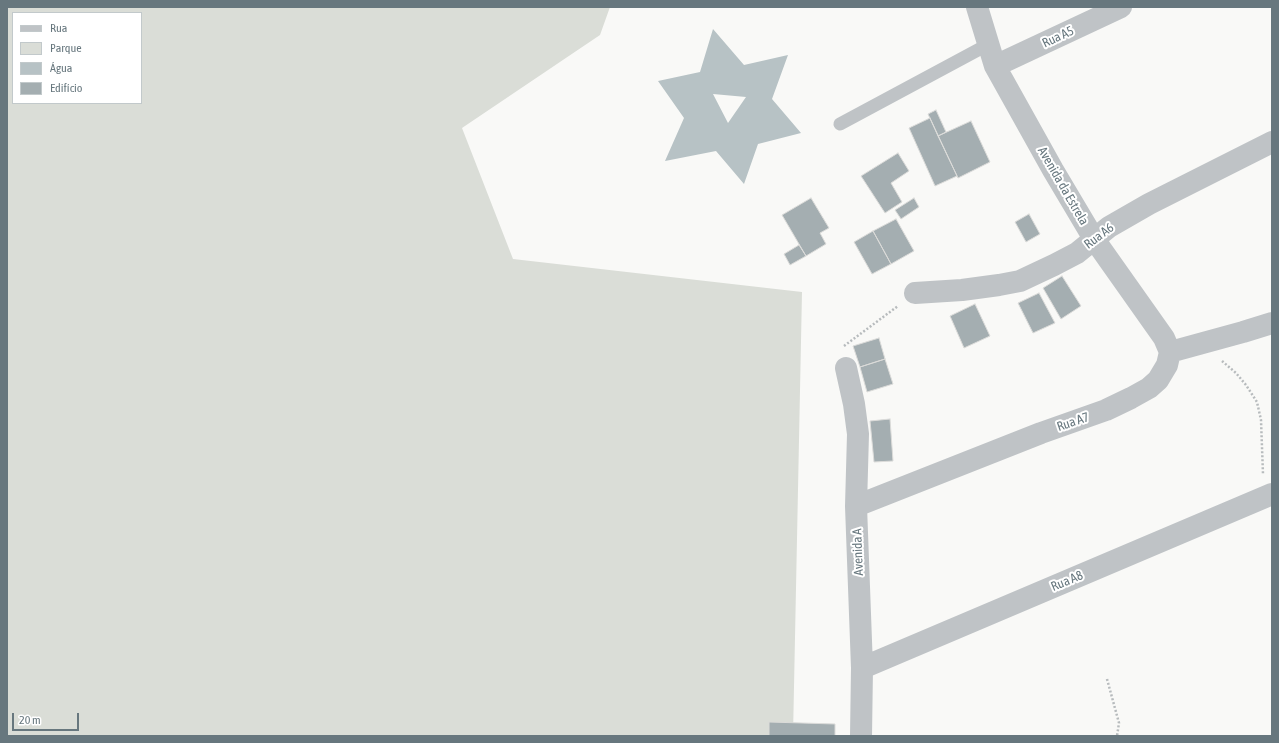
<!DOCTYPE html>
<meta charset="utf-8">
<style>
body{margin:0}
#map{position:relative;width:1279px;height:743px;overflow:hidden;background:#f9f9f7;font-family:"Asap Condensed",sans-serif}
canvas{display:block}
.frame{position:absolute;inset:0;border:8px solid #67777e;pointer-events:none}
.legend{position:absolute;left:12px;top:12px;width:130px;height:92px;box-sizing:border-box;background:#fff;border:1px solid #c2c9cb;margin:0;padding:5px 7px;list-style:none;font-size:12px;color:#67777e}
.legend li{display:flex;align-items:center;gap:8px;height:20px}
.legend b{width:20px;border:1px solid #c2c9cb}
.scale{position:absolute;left:12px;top:713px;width:67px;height:18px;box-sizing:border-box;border:2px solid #67777e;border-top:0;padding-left:5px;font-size:12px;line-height:14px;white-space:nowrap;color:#67777e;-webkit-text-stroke:3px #fff;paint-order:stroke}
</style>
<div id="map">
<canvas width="1279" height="743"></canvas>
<div class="frame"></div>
<ul class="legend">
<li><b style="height:5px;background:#bfc3c6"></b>Rua</li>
<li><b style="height:11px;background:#daddd7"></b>Parque</li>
<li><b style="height:11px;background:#b7c2c5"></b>Água</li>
<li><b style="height:11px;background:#a4aeb1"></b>Edifício</li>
</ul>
<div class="scale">20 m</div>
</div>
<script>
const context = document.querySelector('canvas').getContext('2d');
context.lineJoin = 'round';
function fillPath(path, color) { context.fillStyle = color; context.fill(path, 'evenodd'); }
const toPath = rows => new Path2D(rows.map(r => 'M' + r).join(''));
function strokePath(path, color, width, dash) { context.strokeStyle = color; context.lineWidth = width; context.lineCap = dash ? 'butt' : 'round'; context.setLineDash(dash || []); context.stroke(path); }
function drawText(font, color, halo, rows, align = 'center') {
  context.font = font + ' "Asap Condensed",sans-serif'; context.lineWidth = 4; context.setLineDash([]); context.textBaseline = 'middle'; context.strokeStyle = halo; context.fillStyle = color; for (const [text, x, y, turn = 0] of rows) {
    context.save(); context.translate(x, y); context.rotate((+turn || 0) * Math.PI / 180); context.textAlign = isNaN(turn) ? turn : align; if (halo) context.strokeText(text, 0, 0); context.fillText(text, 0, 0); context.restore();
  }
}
const green = toPath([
 [7,7,610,7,600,35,462,128,513,259,802,292,793,736,7,736],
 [13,13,141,13,141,103,13,103]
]);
const water = toPath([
 [713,29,744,65,788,55,772,99,801,133,758,144,744,184,716,151,665,161,684,118,658,81,700,72],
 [713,94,746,97,728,123]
]);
const building = toPath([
 [936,110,946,132,938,136,928,114,936,110],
 [930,118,957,176,935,186,909,128,930,118],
 [971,121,990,162,958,178,938,136,971,121],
 [898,153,909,171,891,183,902,202,885,213,861,176,898,153],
 [811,198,829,228,820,233,826,244,806,256,782,215,811,198],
 [914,198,919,207,901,219,895,210,914,198],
 [1029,214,1040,234,1026,242,1015,222,1029,214],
 [896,219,914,251,891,264,873,231,896,219],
 [873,231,891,264,872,274,854,242,873,231],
 [799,245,806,256,790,265,784,254,799,245],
 [1062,276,1081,306,1061,319,1043,288,1062,276],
 [1039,293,1055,323,1033,333,1018,303,1039,293],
 [975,304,990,336,964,348,950,316,975,304],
 [879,338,885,359,860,367,853,346,879,338],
 [885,359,893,384,867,392,860,367,885,359],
 [890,419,893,461,874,462,870,421,890,419],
 [769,722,835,724,835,736,769,736,769,722]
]);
const path = toPath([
 [844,346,898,306],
 [1222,361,1236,373,1246,385,1257,402,1261,420,1263,474],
 [1107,679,1119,723,1117,736]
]);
const lane = toPath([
 [840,124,989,44]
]);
const street = toPath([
 [977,7,995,66,1053,170,1094,239,1164,338,1170,352],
 [995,66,1121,7],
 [915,293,962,290,999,285,1020,281,1054,265,1077,253,1109,227,1149,204,1272,142],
 [1170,352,1243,332,1272,323],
 [846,368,854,404,858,434,856,506,862,668,861,736],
 [856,506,1041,433,1106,410,1131,398,1149,388,1158,380,1167,365,1170,352],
 [862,668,1272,494]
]);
const streetNames = [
 ["Rua A5",1058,37,-25],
 ["Avenida da Estrela",1063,186,60],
 ["Rua A6",1099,236,-37],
 ["Rua A7",1073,422,-19],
 ["Avenida A",858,552,-92],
 ["Rua A8",1067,581,-23]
];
fillPath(green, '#daddd7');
fillPath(water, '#b7c2c5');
fillPath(building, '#a4aeb1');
strokePath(building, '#dbdbd9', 1);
strokePath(path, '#b7bbbd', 2.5, [2, 2]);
strokePath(lane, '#bfc3c6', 13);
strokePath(street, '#bfc3c6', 22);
drawText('13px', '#67777e', '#fff', streetNames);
</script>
